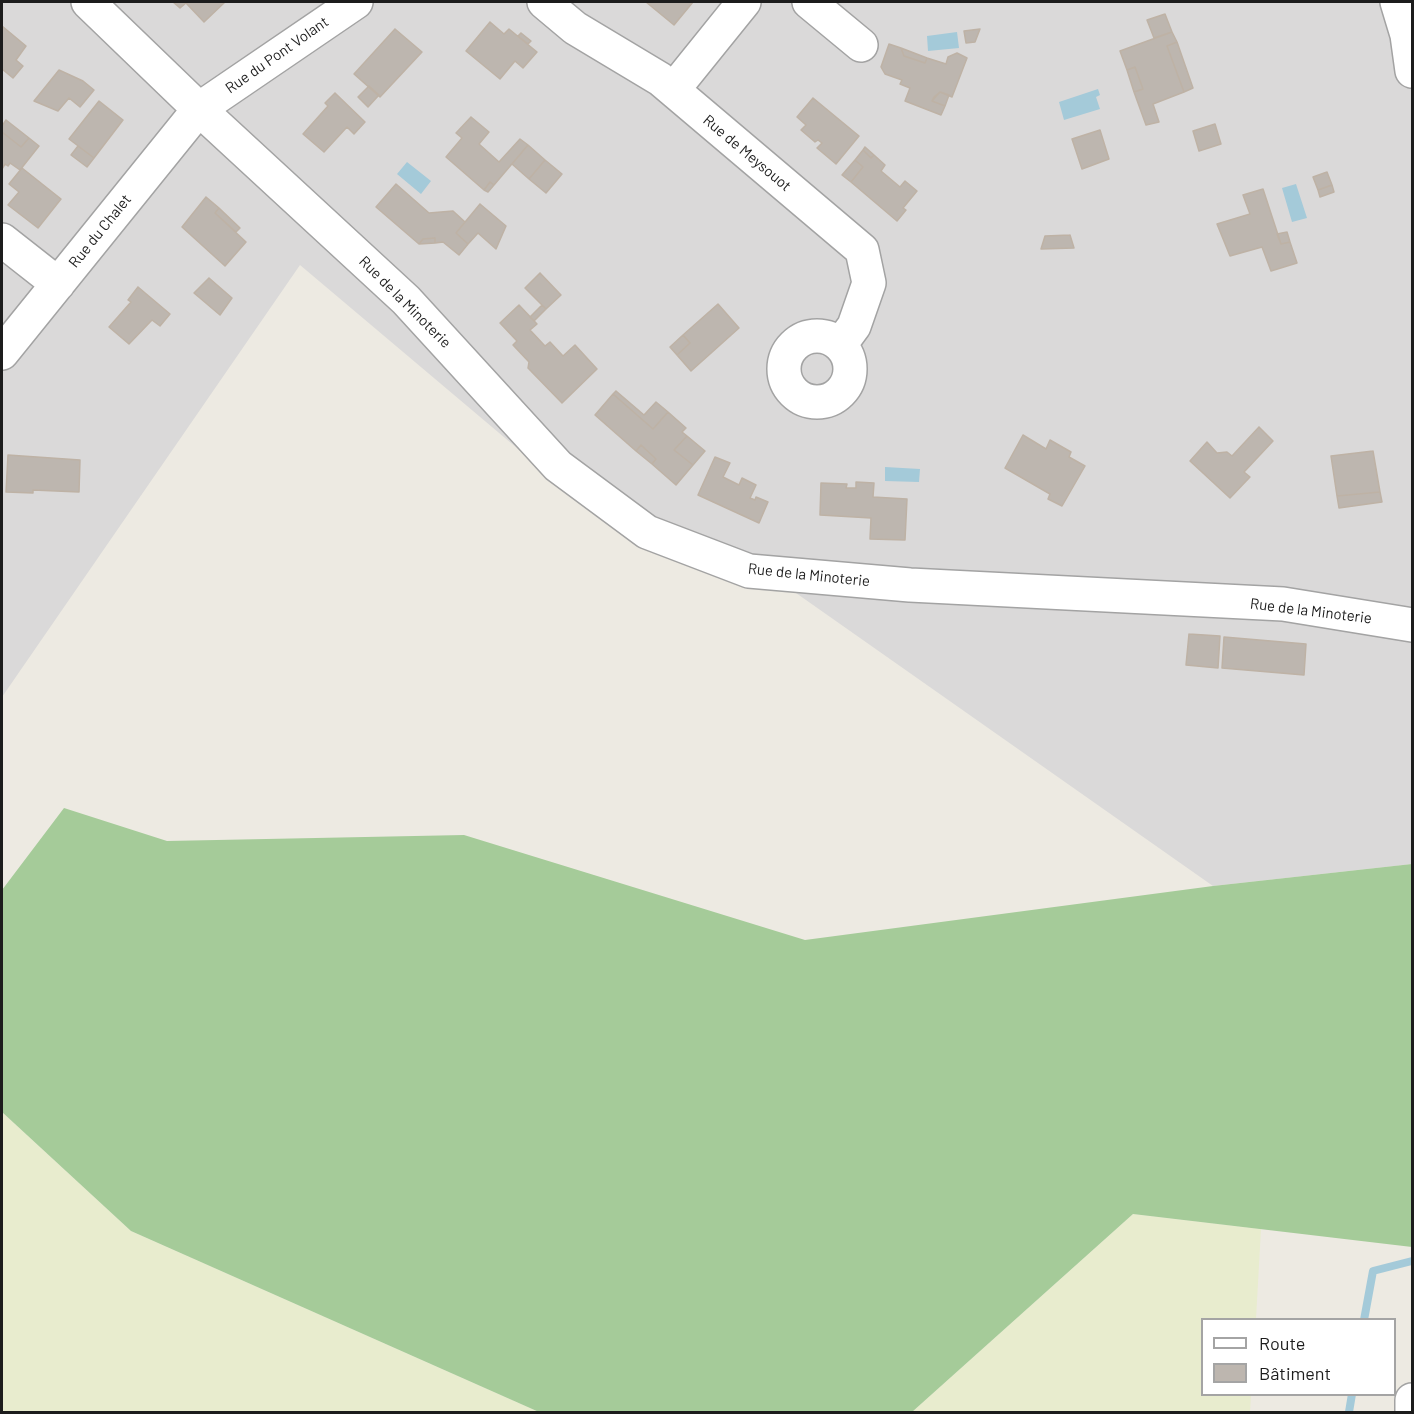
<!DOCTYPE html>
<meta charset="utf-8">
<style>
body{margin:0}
#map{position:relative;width:1414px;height:1414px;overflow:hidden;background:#edeae2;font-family:Barlow,sans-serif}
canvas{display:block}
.frame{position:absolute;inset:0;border:3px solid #1c1c1c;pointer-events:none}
.legend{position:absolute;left:1201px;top:1318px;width:195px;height:78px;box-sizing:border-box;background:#fff;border:2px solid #a4a4a4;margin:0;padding:8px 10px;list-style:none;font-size:18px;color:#1c1c1c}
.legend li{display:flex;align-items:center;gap:12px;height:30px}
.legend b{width:30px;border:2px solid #a4a4a4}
</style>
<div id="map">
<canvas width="1414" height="1414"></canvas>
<div class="frame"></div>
<ul class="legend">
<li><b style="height:8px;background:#fff"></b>Route</li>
<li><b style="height:16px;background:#bdb6af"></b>Bâtiment</li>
</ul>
</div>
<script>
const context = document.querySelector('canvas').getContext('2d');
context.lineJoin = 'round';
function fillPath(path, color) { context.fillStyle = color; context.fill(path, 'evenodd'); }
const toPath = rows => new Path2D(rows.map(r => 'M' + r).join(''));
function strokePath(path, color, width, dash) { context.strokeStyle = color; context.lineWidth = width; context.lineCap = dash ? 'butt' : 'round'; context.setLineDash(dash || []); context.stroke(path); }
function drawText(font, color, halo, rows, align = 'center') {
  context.font = font + ' Barlow,sans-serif'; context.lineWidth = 4.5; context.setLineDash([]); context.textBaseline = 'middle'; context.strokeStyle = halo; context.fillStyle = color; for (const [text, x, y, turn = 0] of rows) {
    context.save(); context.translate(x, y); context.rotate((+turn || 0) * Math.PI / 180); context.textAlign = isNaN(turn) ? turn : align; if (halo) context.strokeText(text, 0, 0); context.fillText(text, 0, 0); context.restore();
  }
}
const residential = toPath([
 [2,2,1412,2,1412,864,1213,886,796,593,588,508,300,265,2,697]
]);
const farmland = toPath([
 [2,1112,131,1231,539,1412,2,1412],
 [1133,1214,1261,1229,1256,1319,1202,1320,1202,1394,1251,1395,1250,1412,912,1412]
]);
const forest = toPath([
 [64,808,167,841,464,835,805,940,1213,886,1412,864,1412,1247,1133,1214,912,1412,539,1412,131,1231,2,1112,2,890]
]);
const water = toPath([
 [957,32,959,48,928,51,927,36],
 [1098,89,1100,95,1096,97,1100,109,1064,120,1059,102],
 [407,162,431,181,421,194,397,174],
 [1296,184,1307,218,1292,222,1282,188],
 [885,467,920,469,919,482,885,481]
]);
const stream = toPath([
 [1364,1320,1373,1271,1412,1261],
 [1349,1412,1352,1394]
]);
const building = toPath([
 [173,2,225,2,204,22,186,3,180,8,173,2],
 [646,2,693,2,674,25,646,2],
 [1165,14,1172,32,1154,38,1147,20,1165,14],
 [490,22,504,34,509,29,537,52,523,68,515,61,500,79,466,51,490,22],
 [2,26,26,46,16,60,23,66,13,78,2,69,2,26],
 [395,29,422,52,380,97,354,74,395,29],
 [980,29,975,42,966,43,964,31,980,29],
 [1172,32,1177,42,1167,46,1184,92,1153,104,1159,122,1146,125,1134,92,1143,89,1135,67,1127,70,1120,51,1172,32],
 [521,33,531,41,528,44,518,36,521,33],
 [1177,42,1193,88,1184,92,1167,46,1177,42],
 [889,44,901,48,904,56,925,63,927,58,946,64,948,57,957,53,967,58,952,97,940,92,934,97,932,101,945,106,941,115,905,101,910,88,900,84,902,80,885,74,881,67,889,44],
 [901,48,927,58,925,63,904,56,901,48],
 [1135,67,1143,89,1134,92,1127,70,1135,67],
 [59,70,83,81,94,90,80,107,69,98,58,111,34,101,59,70],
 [369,86,379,95,368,107,358,97,369,86],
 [940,92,949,95,945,106,932,101,940,92],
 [335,93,365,122,354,134,347,127,324,152,303,134,328,106,325,103,335,93],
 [813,98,859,136,836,164,817,148,822,143,818,140,815,142,801,130,806,125,797,117,813,98],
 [99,101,123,120,94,158,69,139,99,101],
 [471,117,489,132,479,144,499,162,520,139,528,145,494,185,490,182,484,190,446,157,462,138,456,133,471,117],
 [6,120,29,138,21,147,2,132,2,126,6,120],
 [1215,124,1221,144,1199,151,1193,131,1215,124],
 [1100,130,1109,159,1082,169,1072,139,1100,130],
 [2,132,21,147,29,138,39,146,20,170,10,163,8,166,5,164,2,169,2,132],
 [528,145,545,160,529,179,512,164,528,145],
 [78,146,94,158,87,167,71,155,78,146],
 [865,147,874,155,871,158,863,150,865,147],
 [863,150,871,158,874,155,885,165,881,171,900,187,905,181,917,191,903,208,906,210,897,221,851,182,863,167,855,160,863,150],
 [545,160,562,174,546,193,529,179,545,160],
 [855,160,863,167,851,182,842,175,855,160],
 [22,168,61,199,38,228,8,205,19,192,9,184,22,168],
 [1327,172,1332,185,1318,190,1313,177,1327,172],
 [490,182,494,185,488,192,484,190,490,182],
 [396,184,429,213,453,211,465,222,456,233,468,244,459,255,443,242,435,243,435,238,423,239,419,244,376,207,396,184],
 [1332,185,1334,192,1320,197,1318,190,1332,185],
 [1263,189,1281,244,1290,242,1297,263,1271,271,1262,247,1230,256,1217,224,1250,214,1243,195,1263,189],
 [206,197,219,208,215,213,246,242,225,266,182,227,206,197],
 [480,204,506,226,496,249,478,233,468,244,456,233,480,204],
 [219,208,240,228,236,232,215,213,219,208],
 [1287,232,1290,242,1281,244,1277,234,1287,232],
 [1070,235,1074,248,1041,249,1045,236,1070,235],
 [435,238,435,243,419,244,423,239,435,238],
 [540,273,561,295,546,309,525,288,540,273],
 [209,278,232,298,220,315,194,293,209,278],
 [138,287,170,314,160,326,152,320,129,344,109,327,131,302,128,300,138,287],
 [718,304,739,328,691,371,677,355,690,343,683,335,718,304],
 [519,305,537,324,530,330,545,346,550,342,563,356,575,345,597,369,562,403,528,368,529,362,513,345,517,341,500,323,519,305],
 [542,305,546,309,534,321,530,317,542,305],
 [683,335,690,343,677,355,670,347,683,335],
 [616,391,644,415,656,402,668,412,653,429,613,394,616,391],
 [613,394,653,429,668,412,686,428,682,432,687,436,674,450,693,465,676,485,652,464,656,459,641,445,636,451,595,415,613,394],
 [1259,427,1273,441,1244,472,1250,477,1230,498,1190,461,1207,442,1217,453,1227,452,1232,456,1259,427],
 [1023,435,1046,449,1050,440,1071,452,1069,457,1085,466,1062,506,1048,499,1050,494,1005,468,1023,435],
 [687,436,705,451,693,465,674,450,687,436],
 [641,445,656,459,652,464,636,451,641,445],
 [1373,451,1380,492,1337,496,1331,456,1373,451],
 [8,455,80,460,79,492,33,490,33,493,6,492,8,455],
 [715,457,730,463,723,477,739,485,742,478,756,485,750,498,755,500,756,497,768,502,759,523,698,495,715,457],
 [856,482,874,483,873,497,907,499,905,540,870,539,871,518,820,515,821,483,847,484,846,488,856,488,856,482],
 [1380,492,1382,502,1339,508,1337,496,1380,492],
 [1189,634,1220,636,1218,668,1186,665,1189,634],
 [1224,637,1306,644,1304,675,1222,668,1224,637]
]);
const minor = toPath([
 [88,2,199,109,406,300,558,466,647,532,749,571,910,585,1283,604,1412,625],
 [544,2,575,28,660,79,862,250,869,283,854,326,840,345],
 [809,2,861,45],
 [1397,2,1407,35,1412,71],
 [673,90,744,2],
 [2,240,58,284],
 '784 369a33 33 0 1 1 66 0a33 33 0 1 1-66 0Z',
 [2,353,199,109,356,2],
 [1412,1412,1412,1400]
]);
const streetNames = [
 ["Rue du Pont Volant",277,55,-35],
 ["Rue de Meysouot",747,153,40],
 ["Rue du Chalet",100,231,-51],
 ["Rue de la Minoterie",405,302,45],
 ["Rue de la Minoterie",809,575,6],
 ["Rue de la Minoterie",1311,611,7]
];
fillPath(residential, '#dad9d9');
fillPath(farmland, '#e8ecce');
fillPath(forest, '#a5cb99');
fillPath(water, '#a4cad9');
strokePath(stream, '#a4cad9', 8);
fillPath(building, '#bdb6af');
strokePath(building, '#beb2a5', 1.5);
strokePath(minor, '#a3a3a3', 36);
strokePath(minor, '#fff', 33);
drawText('15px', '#1c1c1c', '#fff', streetNames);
</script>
